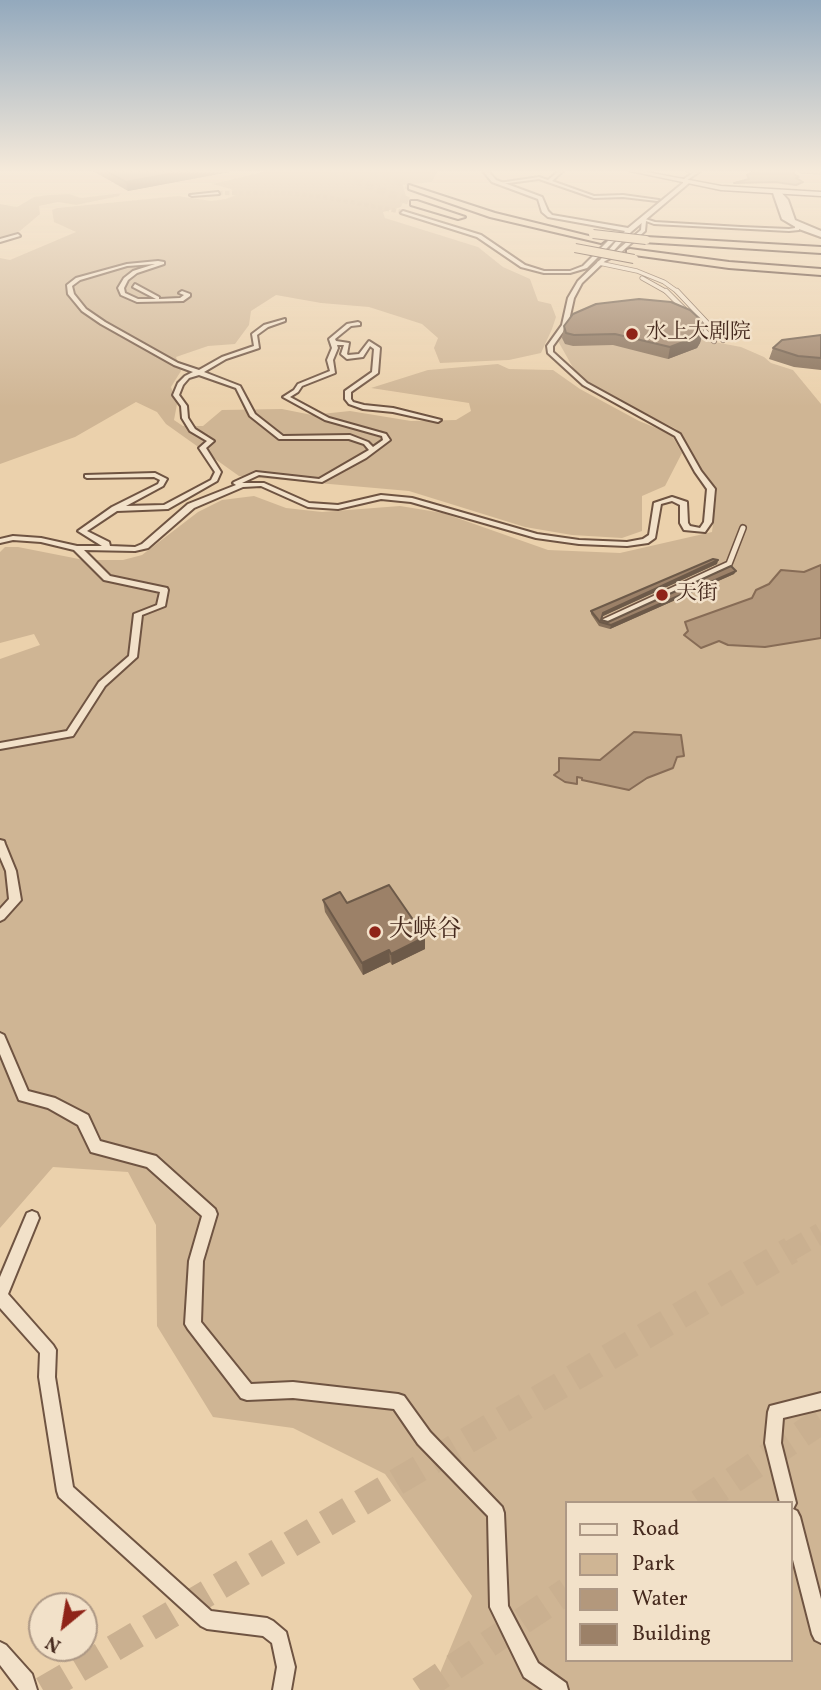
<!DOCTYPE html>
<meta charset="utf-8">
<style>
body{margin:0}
#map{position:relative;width:821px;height:1690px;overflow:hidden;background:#ebd1ac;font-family:Vollkorn,serif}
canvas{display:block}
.legend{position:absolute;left:565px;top:1501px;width:228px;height:161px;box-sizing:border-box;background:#f2e1c9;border:2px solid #ad9885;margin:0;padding:9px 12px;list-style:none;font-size:21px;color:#462a1e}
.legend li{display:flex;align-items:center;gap:14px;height:35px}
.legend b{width:35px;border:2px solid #ad9885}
.north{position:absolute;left:28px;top:1592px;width:70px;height:70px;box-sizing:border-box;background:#f2e1c9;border:2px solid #ad9885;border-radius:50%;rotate:210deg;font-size:19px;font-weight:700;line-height:28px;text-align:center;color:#462a1e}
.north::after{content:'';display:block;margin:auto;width:24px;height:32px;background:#8f2418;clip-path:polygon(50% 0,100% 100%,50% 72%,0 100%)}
</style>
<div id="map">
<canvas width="821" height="1690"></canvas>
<ul class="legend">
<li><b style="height:9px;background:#f2e1c9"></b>Road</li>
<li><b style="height:19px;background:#cfb594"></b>Park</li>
<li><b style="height:19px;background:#b3987c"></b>Water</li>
<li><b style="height:19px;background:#9c8168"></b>Building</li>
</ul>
<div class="north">N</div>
</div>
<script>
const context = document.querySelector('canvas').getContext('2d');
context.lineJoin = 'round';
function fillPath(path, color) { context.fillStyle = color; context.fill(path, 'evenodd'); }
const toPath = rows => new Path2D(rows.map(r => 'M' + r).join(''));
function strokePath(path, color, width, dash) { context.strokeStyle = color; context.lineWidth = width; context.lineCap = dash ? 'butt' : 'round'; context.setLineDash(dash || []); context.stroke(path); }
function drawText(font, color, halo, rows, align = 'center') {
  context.font = font + ' Vollkorn,"Noto Serif SC",serif'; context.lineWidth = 5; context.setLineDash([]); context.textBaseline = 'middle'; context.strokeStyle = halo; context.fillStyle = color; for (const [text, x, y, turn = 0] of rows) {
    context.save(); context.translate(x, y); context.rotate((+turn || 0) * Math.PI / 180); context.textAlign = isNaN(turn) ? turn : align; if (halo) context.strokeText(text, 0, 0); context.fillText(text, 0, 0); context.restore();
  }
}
const green = toPath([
 [268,171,437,171,432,182,403,185,406,196,401,207,383,212,385,218,478,247,503,267,530,279,538,301,551,304,556,317,552,329,541,353,509,360,440,363,434,348,438,338,422,324,369,307,321,303,276,295,251,311,249,325,235,344,208,346,176,357,181,371,171,387,177,404,174,420,183,426,203,426,222,410,282,409,312,415,350,411,411,421,456,420,471,411,469,403,371,388,428,370,498,364,509,369,553,370,580,389,639,421,671,434,682,453,665,486,642,496,642,531,622,538,572,535,525,527,409,491,239,476,166,424,157,412,136,402,75,437,0,464,0,258,10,260,76,232,54,222,52,210,57,208,178,196,211,201,226,199,236,195,231,189,212,184],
 [121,193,119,196,76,205,58,202,39,206,40,214,20,231,0,240,0,204,17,207,34,197,49,195,69,194,81,198],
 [572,322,702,333,704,340,741,347,764,357,771,363,793,370,821,404,821,1690,433,1690,472,1596,385,1474,293,1428,213,1417,157,1326,156,1225,128,1172,53,1167,0,1228,0,659,40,645,34,634,0,643,0,552,5,547,18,547,84,560,123,560,142,555,198,512,222,500,254,496,286,508,322,512,400,506,443,513,548,550,620,553,712,532,717,491,707,481,676,429,599,390,576,373,558,341],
 [567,1503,791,1503,791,1660,567,1660]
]);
const water = toPath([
 [770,171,794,171,794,174,799,177,796,178,803,182,796,185,775,182,734,183,749,179,747,175,753,172,770,171],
 [821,565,821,638,765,647,728,645,719,641,701,648,684,635,688,631,685,622,752,598,756,590,769,584,781,570,804,572,821,565],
 [634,732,681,735,684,756,677,757,673,768,647,778,629,790,582,780,582,778,577,777,577,784,565,782,554,775,559,771,559,758,600,760,634,732]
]);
const minorTunnel = toPath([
 [218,193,286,193,325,197,403,212]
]);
const trunkTunnelFar1 = toPath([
 [788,1252,821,1233]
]);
const trunkTunnel = toPath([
 [699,1503,821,1421],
 [43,1690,791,1250],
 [420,1690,567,1591]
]);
const motorwayTunnel = toPath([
 [331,171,414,203],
 [371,171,412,187]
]);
const pedestrianFar2 = toPath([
 [688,171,696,172],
 [801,171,821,172],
 [599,263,637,271,664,282,678,292],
 [642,278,667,292]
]);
const pedestrianFar1 = toPath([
 [666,291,687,312],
 [677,291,723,340],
 [696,322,714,341]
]);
const pedestrian = toPath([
 [605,621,729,564,743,528]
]);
const minor = toPath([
 [559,171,563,171,552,181,594,196,623,195,659,200,657,201,623,197,594,198,539,179,501,184,499,183,539,177,548,180,559,171],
 [696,171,700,171,686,181,684,181,684,179,696,171],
 [218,192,219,194,192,196,190,195,218,192],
 [403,211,481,235,525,265,544,271,570,271,583,266,611,238,622,233,626,234,615,240,587,268,570,273,544,273,521,267,477,237,401,213,403,211],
 [642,218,655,222,741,227,789,229,795,228,795,225,799,226,799,230,789,231,654,224,646,221,645,231,619,254,605,261,582,283,574,298,568,325,553,346,553,352,587,383,680,434,701,471,715,489,712,522,705,532,684,530,680,523,680,505,672,501,661,504,655,538,648,543,627,546,579,544,536,538,411,502,381,499,338,509,308,507,261,486,243,487,194,508,148,548,135,551,84,550,110,576,167,588,168,590,165,606,142,615,137,657,105,686,73,736,0,749,0,743,67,731,99,682,129,656,134,614,157,605,160,592,104,580,74,550,41,542,13,540,0,543,0,539,13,536,41,538,77,546,102,546,78,531,112,507,158,484,160,480,154,477,87,478,85,477,85,475,155,473,167,479,163,486,126,506,164,505,211,480,215,472,199,448,207,441,190,431,182,418,181,406,173,395,178,383,185,376,193,372,174,365,101,324,82,311,68,294,67,285,76,278,127,264,158,261,164,262,164,264,137,273,128,280,124,288,125,293,138,299,156,299,133,287,135,284,159,297,159,299,180,298,184,295,179,293,182,291,190,294,190,296,183,301,137,302,121,295,118,288,124,278,133,271,155,264,127,266,80,280,72,286,74,294,86,309,105,322,178,363,199,370,222,357,254,346,252,334,264,325,285,319,285,321,268,327,257,335,259,348,226,359,204,372,240,386,255,414,283,436,350,435,368,442,373,447,383,440,382,436,325,420,283,397,294,390,298,384,330,371,327,360,332,348,329,339,347,324,358,322,360,323,360,325,351,326,335,339,336,341,349,343,347,354,348,355,359,354,369,341,380,348,378,373,351,392,351,399,353,402,364,405,393,408,441,420,438,422,393,412,363,409,349,404,345,399,345,391,372,372,374,349,370,346,363,357,347,359,341,354,344,345,337,345,338,348,333,360,335,373,302,386,298,392,290,397,329,418,386,434,390,440,366,458,322,482,259,475,242,483,264,483,309,503,338,505,381,495,412,498,537,534,579,540,627,542,643,539,649,535,654,503,672,497,687,502,688,523,690,526,700,528,704,522,707,489,695,472,675,436,583,385,548,353,547,346,562,325,568,298,578,281,601,259,615,252,641,230,642,218],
 [199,375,236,388,250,416,279,439,349,439,364,444,369,450,319,479,256,472,234,482,233,483,236,485,188,504,142,544,135,547,110,546,109,542,87,531,117,511,168,509,217,481,221,472,206,448,214,441,195,429,188,418,187,406,179,395,183,385,189,378,199,375],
 [18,234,20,236,0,242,0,239,18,234],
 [0,840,4,841,5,844,16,871,21,900,4,919,0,921,0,909,9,899,6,871,0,857,0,840],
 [0,1033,4,1035,28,1091,55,1098,88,1115,100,1141,156,1156,215,1209,217,1214,203,1261,201,1322,251,1384,293,1382,398,1394,404,1396,430,1432,502,1507,504,1513,508,1606,538,1663,566,1683,568,1690,543,1690,524,1677,490,1607,488,1516,418,1444,394,1409,293,1398,247,1400,241,1398,188,1329,185,1324,189,1261,202,1216,147,1167,91,1152,78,1125,48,1108,19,1100,0,1054,0,1033],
 [32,1211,37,1213,39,1218,8,1294,53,1345,56,1350,55,1377,73,1487,211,1611,267,1618,273,1621,286,1632,295,1667,291,1690,273,1690,277,1667,272,1643,263,1636,207,1629,201,1626,59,1497,57,1491,39,1377,40,1353,0,1308,0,1277,27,1213,32,1211],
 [821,1393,821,1409,783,1418,781,1443,796,1503,793,1509,797,1511,800,1517,821,1599,821,1643,815,1640,812,1634,791,1552,791,1503,780,1503,765,1443,768,1412,770,1406,821,1393],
 [0,1642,6,1645,32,1674,37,1690,19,1690,0,1665,0,1642]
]);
const tertiary = toPath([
 [483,171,488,171,496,180,542,197,548,211,552,215,628,228,683,183,683,179,687,179,689,183,631,232,604,261,601,259,625,231,548,217,542,212,538,199,492,182,483,171],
 [772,190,780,191,788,200,795,220,821,231,821,237,799,229,782,219,772,190]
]);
const secondary = toPath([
 [630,171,641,171,721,186,821,192,821,196,721,190,630,171]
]);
const motorway = toPath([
 [409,185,495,213,605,240,601,243,490,217,409,189,409,185],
 [411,201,417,201,465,217,458,219,411,205,411,201],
 [646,237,821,247,821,253,643,242,646,237],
 [630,249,729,262,821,269,821,275,729,268,627,254,627,250,630,249]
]);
const motorwayBridge = toPath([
 [593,234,646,240],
 [575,248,634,259]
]);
const wall = toPath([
 [93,171,229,171,229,172,128,191],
 [564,326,703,332,700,343,697,348,668,359,613,345,573,346,565,344,562,338],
 [821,335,821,370,794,367,769,359,773,348],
 [718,560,717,564,603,616,602,621,608,622,736,571,734,574,610,629,599,626,591,614,591,611],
 [323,900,347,903,425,937,425,949,392,965,390,962,363,975,325,912]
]);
const shadedWall = toPath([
 [184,171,229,172,128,191,126,182],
 [703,332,700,343,697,348,668,359,670,347],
 [718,560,717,564,603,616,603,613],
 [736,571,734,574,610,629,611,625],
 [425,937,425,949,392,965,391,954],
 [389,950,390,962,363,975,362,963]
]);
const building = toPath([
 [107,171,184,171,126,182,107,171],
 [639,299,671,302,690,310,701,320,703,332,699,336,670,347,615,334,574,335,566,333,564,326,573,314,596,304,639,299],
 [821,335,821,358,798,356,773,348,782,340,821,335],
 [713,559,718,560,603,613,601,620,608,622,731,566,736,571,611,625,600,622,591,611,713,559],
 [389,885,425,937,391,954,389,950,362,963,323,900,340,892,347,903,389,885]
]);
const markers = [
 [632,334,7,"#8f2418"],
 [662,595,7,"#8f2418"],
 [375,932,7,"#8f2418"]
];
const farPoinames = [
 ["水上大剧院",646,334],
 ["天街",676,595]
];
const poiNames = [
 ["大峡谷",389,932]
];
fillPath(green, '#cfb594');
fillPath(water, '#b3987c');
strokePath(water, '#876c56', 2);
strokePath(minorTunnel, '#cab090', 4.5, [4.5, 2.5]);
strokePath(trunkTunnelFar1, '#cab090', 21, [21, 10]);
strokePath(trunkTunnel, '#cab090', 27, [27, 14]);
strokePath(motorwayTunnel, '#cab090', 8, [8, 4.5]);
strokePath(pedestrianFar2, '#6f5442', 5);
strokePath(pedestrianFar1, '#6f5442', 6);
strokePath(pedestrian, '#6f5442', 8);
strokePath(minor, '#6f5442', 4);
strokePath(tertiary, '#6f5442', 4);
strokePath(secondary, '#462a1e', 3);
strokePath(motorway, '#462a1e', 4);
strokePath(pedestrianFar2, '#f2e1c9', 3.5);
strokePath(pedestrianFar1, '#f2e1c9', 4.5);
strokePath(pedestrian, '#f2e1c9', 5);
fillPath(minor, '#f2e1c9');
fillPath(tertiary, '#f2e1c9');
fillPath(secondary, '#f2e1c9');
fillPath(motorway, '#ebd1ac');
strokePath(motorwayBridge, '#462a1e', 10, []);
strokePath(motorwayBridge, '#ebd1ac', 8);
fillPath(wall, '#866f59');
fillPath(shadedWall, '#6d5a49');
fillPath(building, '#9c8168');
strokePath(building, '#6d5a49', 2);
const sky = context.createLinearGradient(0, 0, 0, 407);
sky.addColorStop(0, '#93a9bd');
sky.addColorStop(0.42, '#f6eada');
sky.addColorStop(1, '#f6eada00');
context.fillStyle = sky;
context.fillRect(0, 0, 821, 407);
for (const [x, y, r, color] of markers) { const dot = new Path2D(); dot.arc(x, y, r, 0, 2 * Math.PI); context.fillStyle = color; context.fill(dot); strokePath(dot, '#f2e1c9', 2.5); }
drawText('21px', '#462a1e', '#f2e1c9', farPoinames, 'left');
drawText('24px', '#462a1e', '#f2e1c9', poiNames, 'left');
</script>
